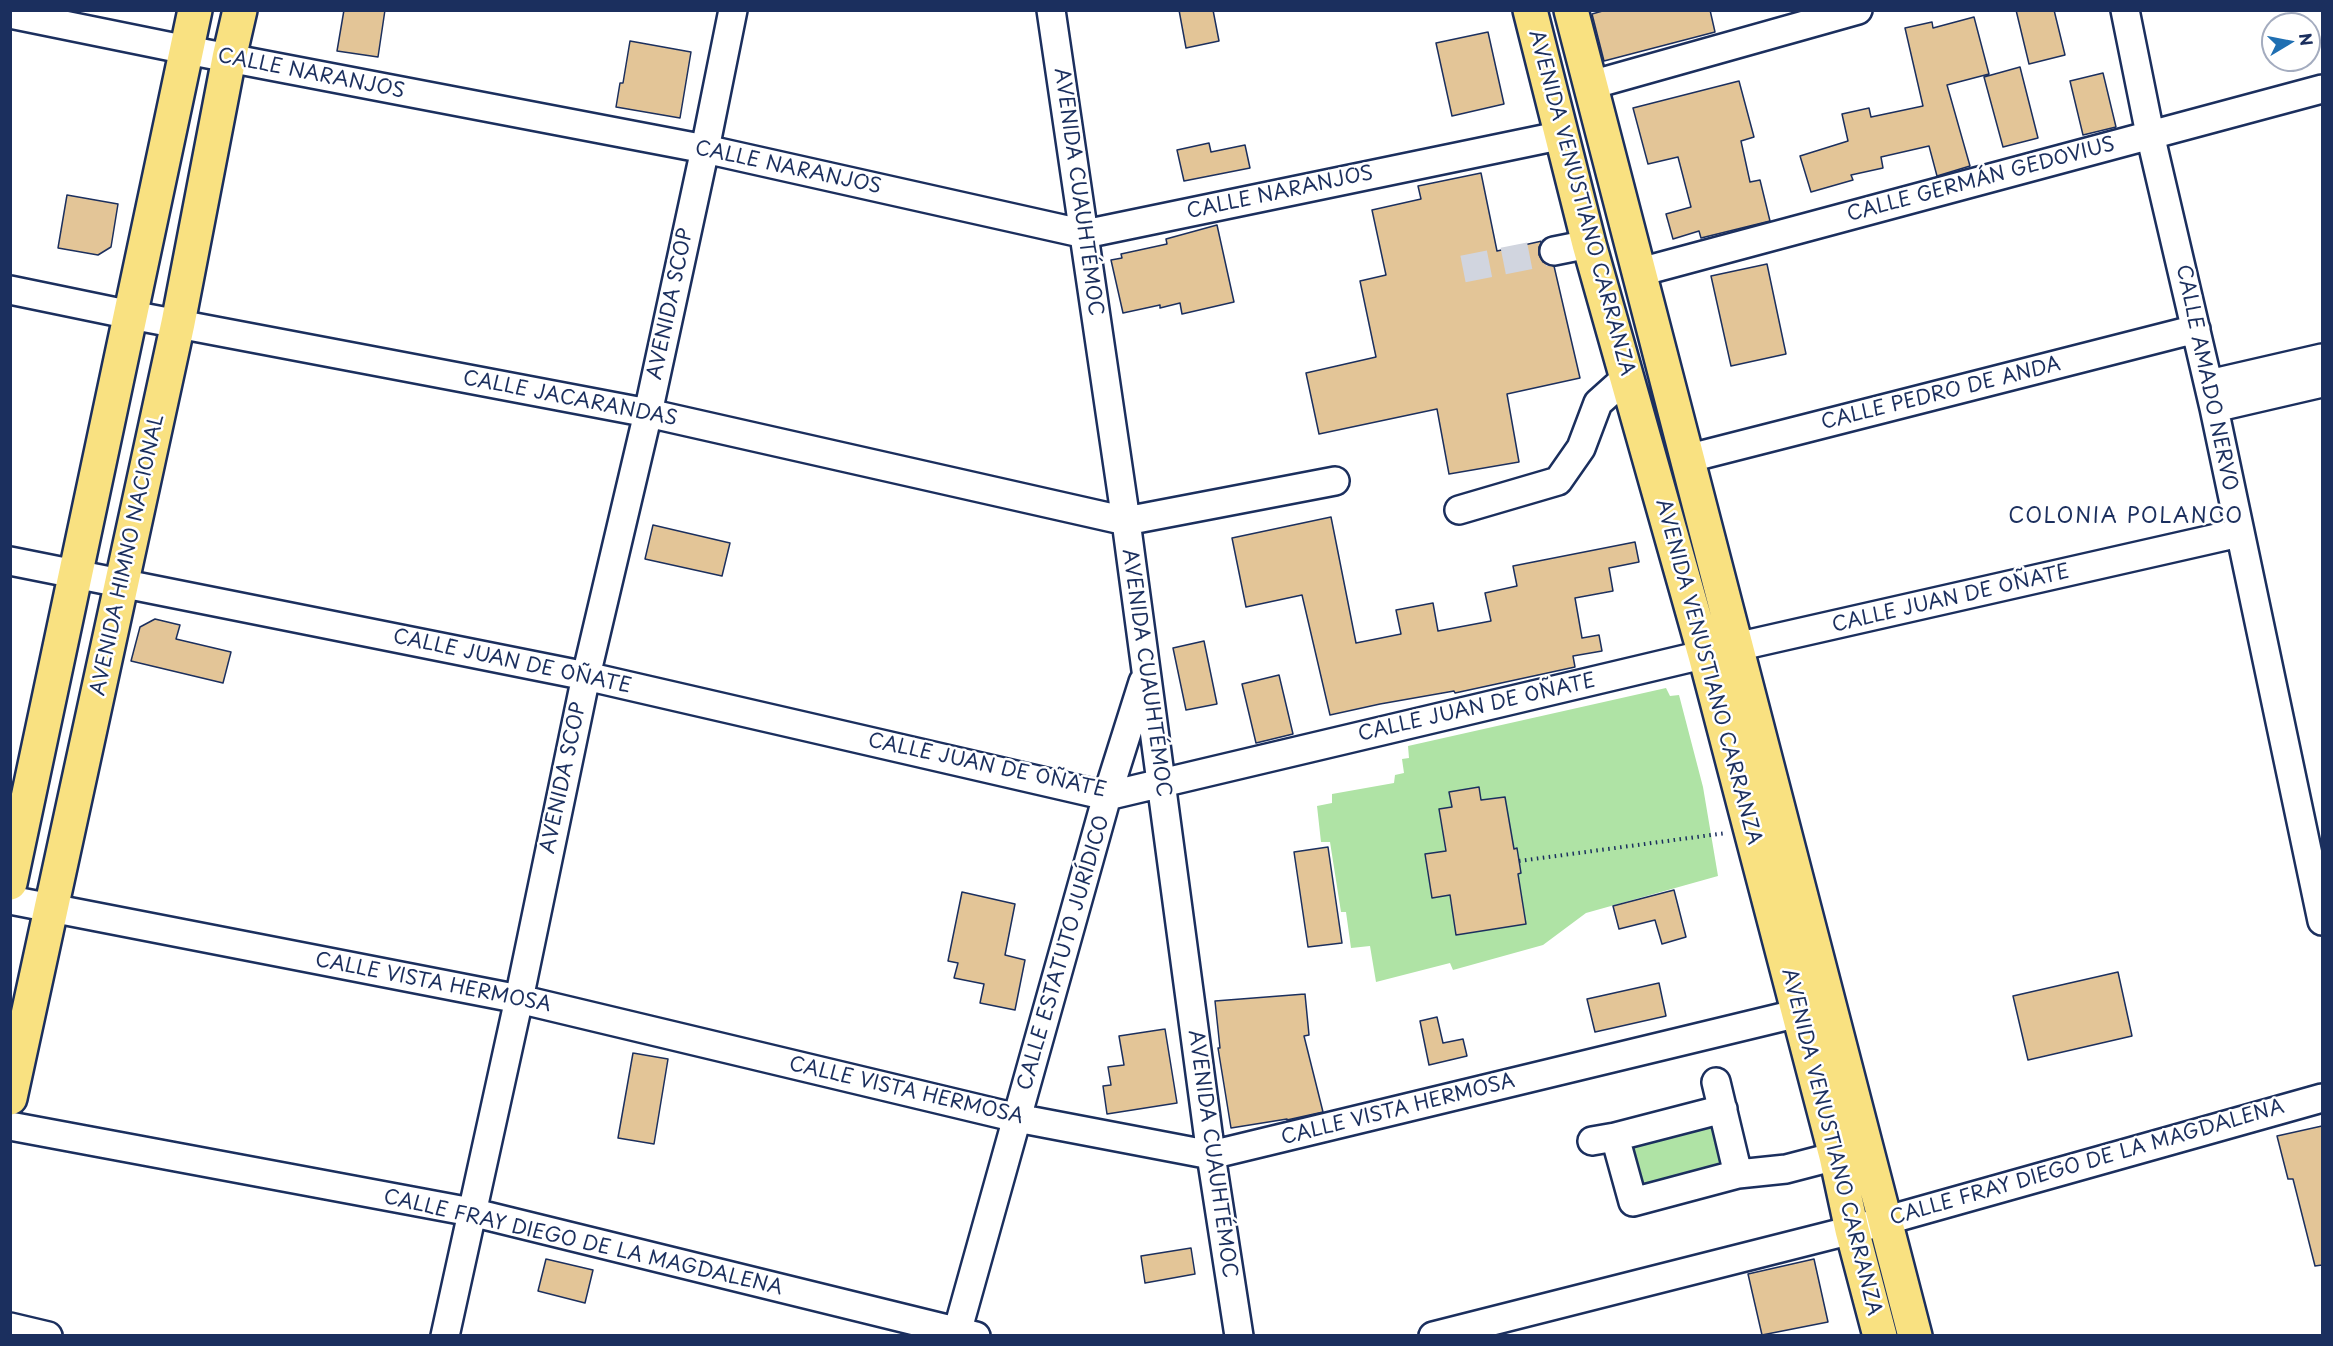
<!DOCTYPE html>
<meta charset="utf-8">
<style>
body{margin:0}
#map{position:relative;width:2333px;height:1346px;overflow:hidden;background:#fff;font-family:"Playpen Sans",sans-serif}
canvas{display:block}
.frame{position:absolute;inset:0;border:12px solid #1b2f5e;pointer-events:none}
.north{position:absolute;left:2261px;top:12px;width:60px;height:60px;box-sizing:border-box;background:#fff;border:2px solid #a4acbf;border-radius:50%;rotate:80deg;font-size:16px;font-weight:700;line-height:24px;text-align:center;color:#1b2f5e}
.north::after{content:'';display:block;margin:auto;width:21px;height:27px;background:#1f6fb2;clip-path:polygon(50% 0,100% 100%,50% 72%,0 100%)}
</style>
<div id="map">
<canvas width="2333" height="1346"></canvas>
<div class="frame"></div>
<div class="north">N</div>
</div>
<script>
const context = document.querySelector('canvas').getContext('2d');
context.lineJoin = 'round';
function fillPath(path, color) { context.fillStyle = color; context.fill(path, 'evenodd'); }
const toPath = rows => new Path2D(rows.map(r => 'M' + r).join(''));
function strokePath(path, color, width, dash) { context.strokeStyle = color; context.lineWidth = width; context.lineCap = dash ? 'butt' : 'round'; context.setLineDash(dash || []); context.stroke(path); }
function drawText(font, color, halo, rows, align = 'center') {
  context.font = font + ' "Playpen Sans",sans-serif'; context.lineWidth = 5; context.setLineDash([]); context.textBaseline = 'middle'; context.strokeStyle = halo; context.fillStyle = color; for (const [text, x, y, turn = 0] of rows) {
    context.save(); context.translate(x, y); context.rotate((+turn || 0) * Math.PI / 180); context.textAlign = isNaN(turn) ? turn : align; if (halo) context.strokeText(text, 0, 0); context.fillText(text, 0, 0); context.restore();
  }
}
const green = toPath([
 [1666,688,1670,696,1679,695,1703,787,1718,876,1586,913,1543,945,1453,970,1450,963,1376,982,1370,946,1351,948,1346,912,1341,912,1330,842,1321,842,1317,806,1332,803,1332,794,1394,783,1395,775,1404,773,1402,759,1409,758,1408,746],
 [1708,1123,1714,1129,1723,1165,1641,1189,1627,1150,1631,1141]
]);
const building = toPath([
 [344,10,385,10,378,57,337,51,344,10],
 [1179,10,1213,10,1219,41,1186,48,1179,10],
 [1606,10,1710,10,1715,32,1604,61,1592,14,1606,10],
 [2016,10,2054,10,2065,55,2029,64,2016,10],
 [1974,17,1989,74,1947,85,1970,166,1937,176,1929,146,1881,157,1883,168,1851,175,1853,180,1811,192,1800,156,1848,141,1842,114,1869,108,1871,117,1923,106,1905,28,1932,22,1933,28,1974,17],
 [1488,32,1504,104,1452,116,1436,43,1488,32],
 [630,41,691,52,680,118,616,107,620,83,623,83,630,41],
 [2020,67,2038,138,2003,147,1984,77,2020,67],
 [2103,73,2116,127,2083,135,2070,81,2103,73],
 [1739,81,1754,137,1741,141,1750,182,1760,180,1770,221,1701,238,1699,231,1673,239,1666,214,1691,207,1678,157,1648,164,1633,108,1739,81],
 [1209,143,1211,152,1245,145,1250,168,1184,181,1177,150,1209,143],
 [1481,173,1497,251,1542,241,1539,247,1539,255,1543,262,1554,266,1580,378,1507,394,1519,462,1449,474,1437,409,1319,434,1306,373,1376,357,1360,281,1386,275,1372,210,1421,199,1418,186,1481,173],
 [67,195,118,204,111,247,98,255,58,248,67,195],
 [1217,225,1234,302,1182,314,1180,303,1160,308,1160,305,1123,313,1111,260,1122,258,1121,254,1167,244,1166,239,1217,225],
 [1767,264,1786,354,1731,366,1711,276,1767,264],
 [1331,517,1356,643,1401,634,1396,610,1433,603,1438,631,1491,621,1485,593,1517,586,1513,566,1635,542,1639,562,1609,568,1613,591,1575,598,1582,638,1599,635,1602,651,1573,656,1575,667,1455,693,1454,691,1380,704,1330,715,1302,595,1246,607,1232,538,1331,517],
 [653,525,730,543,722,576,645,559,653,525],
 [155,619,180,625,176,639,231,652,223,683,131,661,140,627,155,619],
 [1204,641,1217,704,1186,710,1173,648,1204,641],
 [1279,675,1293,734,1256,743,1242,684,1279,675],
 [1479,787,1481,800,1505,797,1514,849,1517,848,1521,873,1518,874,1526,924,1456,935,1450,895,1432,898,1425,854,1446,851,1439,809,1452,807,1449,792,1479,787],
 [1328,847,1342,943,1308,947,1294,852,1328,847],
 [1674,890,1686,937,1662,944,1655,920,1619,929,1613,906,1674,890],
 [962,892,1015,904,1005,955,1025,960,1015,1010,980,1003,984,984,954,978,958,963,948,961,962,892],
 [2118,972,2132,1036,2028,1060,2013,996,2118,972],
 [1659,983,1666,1016,1595,1032,1587,999,1659,983],
 [1305,994,1309,1035,1304,1036,1323,1112,1287,1120,1287,1119,1231,1128,1218,1048,1220,1048,1215,1001,1305,994],
 [1437,1017,1443,1043,1463,1039,1467,1056,1429,1065,1420,1021,1437,1017],
 [1165,1029,1177,1103,1107,1114,1103,1086,1111,1085,1108,1067,1124,1065,1119,1036,1165,1029],
 [633,1053,668,1059,654,1144,618,1138,633,1053],
 [2322,1126,2322,1265,2315,1266,2293,1179,2288,1179,2277,1136,2322,1126],
 [1191,1248,1195,1274,1145,1283,1141,1256,1191,1248],
 [546,1259,593,1270,585,1303,538,1291,546,1259],
 [1814,1259,1828,1322,1762,1335,1748,1274,1814,1259]
]);
const minorTunnel = toPath([
 [1463,269,1554,251]
]);
const path = toPath([
 [1519,861,1726,833]
]);
const minor = toPath([
 [1051,10,1126,521,1211,1155,1239,1336],
 [2125,10,2150,134,2214,408,2322,921],
 [10,14,187,50,705,149,1085,234,1563,135],
 [1591,85,1858,10],
 [1554,251,1589,244],
 [1640,272,2322,89],
 [10,290,131,315,648,413,1126,521,1335,481],
 [2209,384,2322,358],
 [2214,408,2322,383],
 [1686,459,2196,329],
 [1459,510,1558,481,1581,448,1598,403,1627,377],
 [10,561,586,676,1107,796,1736,647,2239,533],
 [10,900,519,999,1017,1118,1211,1155,1799,1013],
 [1716,1082,1738,1174],
 [10,1126,471,1212,976,1336],
 [1615,1137,1633,1202,1738,1174,1786,1169,1836,1156],
 [1592,1141,1615,1137,1723,1109],
 [10,1327,48,1336],
 [445,1336,519,999,586,676,648,413,705,149,733,10],
 [956,1336,1107,796,1143,682],
 [1433,1336,1852,1230,2322,1098]
]);
const major = toPath([
 [1530,10,1589,244,1705,655,1836,1156,1852,1230,1880,1336],
 [1571,10,1915,1336],
 [10,883,195,10],
 [10,1098,178,323,229,58,240,10]
]);
const streetNames = [
 ["CALLE NARANJOS",311,74,11],
 ["CALLE NARANJOS",788,168,12],
 ["CALLE GERMÁN GEDOVIUS",1981,180,-15],
 ["AVENIDA CUAUHTÉMOC",1078,192,82],
 ["CALLE NARANJOS",1280,193,-12],
 ["AVENIDA VENUSTIANO CARRANZA",1581,203,75],
 ["AVENIDA SCOP",671,304,-78],
 ["CALLE AMADO NERVO",2206,378,78],
 ["CALLE PEDRO DE ANDA",1941,394,-14],
 ["CALLE JACARANDAS",570,399,11],
 ["AVENIDA HIMNO NACIONAL",128,555,-78],
 ["CALLE JUAN DE OÑATE",1951,599,-13],
 ["CALLE JUAN DE OÑATE",512,662,12],
 ["AVENIDA VENUSTIANO CARRANZA",1708,672,75],
 ["AVENIDA CUAUHTÉMOC",1146,673,82],
 ["CALLE JUAN DE OÑATE",1477,708,-13],
 ["CALLE JUAN DE OÑATE",987,766,12],
 ["AVENIDA SCOP",564,778,-78],
 ["CALLE ESTATUTO JURÍDICO",1064,953,-74],
 ["CALLE VISTA HERMOSA",433,983,11],
 ["CALLE VISTA HERMOSA",906,1091,13],
 ["CALLE VISTA HERMOSA",1398,1110,-14],
 ["AVENIDA VENUSTIANO CARRANZA",1831,1142,76],
 ["AVENIDA CUAUHTÉMOC",1212,1154,82],
 ["CALLE FRAY DIEGO DE LA MAGDALENA",2087,1163,-16],
 ["CALLE FRAY DIEGO DE LA MAGDALENA",583,1243,13]
];
const neighbourhoodNames = [
 ["COLONIA POLANCO",2126,517]
];
fillPath(green, '#afe3a5');
fillPath(building, '#e3c597');
strokePath(building, '#1b2f5e', 1.5);
strokePath(minorTunnel, '#d1d5df', 27, [27, 14]);
strokePath(minor, '#1b2f5e', 32);
strokePath(major, '#1b2f5e', 38);
strokePath(path, '#1b2f5e', 4, [1.5, 4.5]);
strokePath(minor, '#fff', 27);
strokePath(major, '#f9e181', 33);
drawText('20px', '#1b2f5e', '#fff', streetNames);
context.letterSpacing = '1.5px';
drawText('21px', '#1b2f5e', '#fff', neighbourhoodNames);
context.letterSpacing = '0px';
</script>
